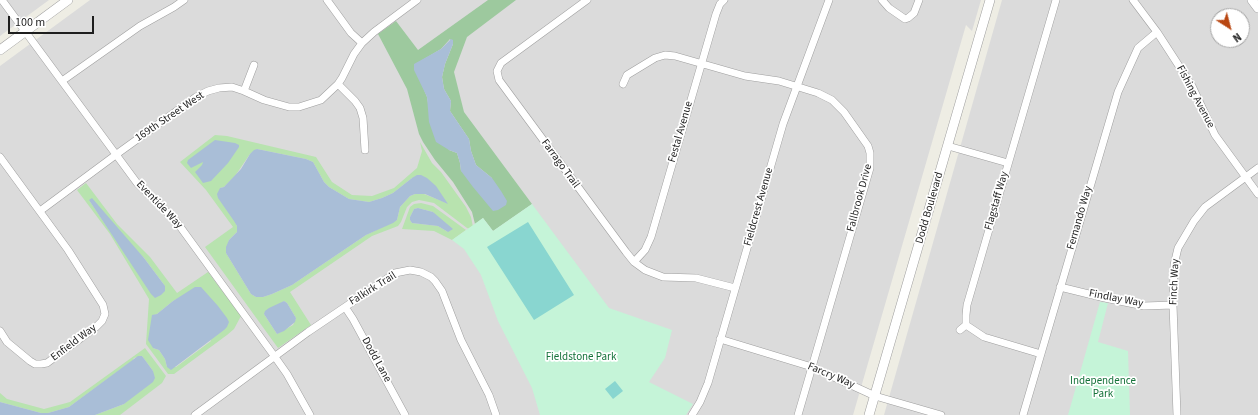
<!DOCTYPE html>
<style>
body{margin:0}
#map{position:relative;width:1258px;height:415px;overflow:hidden;background:#eeede4;font-family:"Source Sans 3",sans-serif}
canvas{display:block}
.north{position:absolute;left:1210px;top:8px;width:40px;height:40px;box-sizing:border-box;background:#fff;border:1px solid #a5a5a5;border-radius:50%;rotate:144deg;font-size:11px;font-weight:700;line-height:16px;text-align:center;color:#1e1e1e}
.north::after{content:'';display:block;margin:auto;width:14px;height:18px;background:#b94712;clip-path:polygon(50% 0,100% 100%,50% 72%,0 100%)}
.scale{position:absolute;left:8px;top:16px;width:86px;height:18px;box-sizing:border-box;border:2px solid #1e1e1e;border-top:0;padding-left:5px;font-size:12px;line-height:14px;white-space:nowrap;color:#1e1e1e;-webkit-text-stroke:3px #fff;paint-order:stroke}
</style>
<div id="map">
<canvas width="1258" height="415"></canvas>
<div class="north">N</div>
<div class="scale">100 m</div>
</div>
<script>
const context = document.querySelector('canvas').getContext('2d');
context.lineJoin = 'round';
function fillPath(path, color) { context.fillStyle = color; context.fill(path, 'evenodd'); }
const toPath = rows => new Path2D(rows.map(r => 'M' + r).join(''));
function strokePath(path, color, width, dash) { context.strokeStyle = color; context.lineWidth = width; context.lineCap = dash ? 'butt' : 'round'; context.setLineDash(dash || []); context.stroke(path); }
function drawText(font, color, halo, rows, align = 'center') {
  context.font = font + ' "Source Sans 3",sans-serif'; context.lineWidth = 3.5; context.setLineDash([]); context.textBaseline = 'middle'; context.strokeStyle = halo; context.fillStyle = color; for (const [text, x, y, turn = 0] of rows) {
    context.save(); context.translate(x, y); context.rotate((+turn || 0) * Math.PI / 180); context.textAlign = isNaN(turn) ? turn : align; if (halo) context.strokeText(text, 0, 0); context.fillText(text, 0, 0); context.restore();
  }
}
const residential = toPath([
 [0,0,49,0,0,36],
 [90,0,981,0,972,31,966,25,853,415,0,415,0,66],
 [1002,0,1258,0,1258,415,884,415],
 [1218,16,1242,16,1242,40,1218,40]
]);
const grass = toPath([
 [215,135,227,136,316,157,332,182,352,195,372,196,394,188,417,168,422,151,420,142,432,163,441,172,466,207,471,217,473,227,470,229,467,228,434,203,419,200,412,202,407,207,401,222,398,226,372,236,290,292,311,325,278,348,205,247,233,227,206,190,180,162],
 [257,149,306,159,313,162,324,182,329,187,349,199,369,202,382,198,393,193,412,178,447,203,424,194,415,194,410,196,400,207,397,220,366,235,292,285,272,294,263,297,256,297,251,294,226,253,229,240,237,232,237,226,220,188,224,187,235,176,250,154],
 [284,301,287,303,296,318,293,325,277,334,264,314],
 [86,183,117,224,150,257,177,293,208,272,241,316,234,329,227,335,174,374,168,374,146,344,149,299,110,234,77,190],
 [89,200,144,258,165,286,116,240],
 [184,295,211,341,176,367,167,367,165,359,159,350,153,348,152,316,157,314,173,301],
 [421,203,433,206,466,230,452,240,434,231,402,229,410,207,414,204],
 [418,208,433,212,448,232,438,226,412,223,410,220,410,217,414,209],
 [145,348,166,376,162,383,120,415,95,415,124,404,153,371,142,356,134,358,132,361,69,407,48,413,41,413,0,402,0,393,7,399,44,409,70,402]
]);
const forest = toPath([
 [488,0,516,0,467,37,454,72,464,112,532,204,493,231,483,218,475,224,472,212,453,182,435,160,423,142,419,134,407,89,378,34,396,21,418,50],
 [450,39,453,44,445,64,442,77,444,89,451,101,450,111,469,139,471,151,476,165,492,178,461,171,460,163,457,153,449,150,429,109,427,97,414,65,441,49]
]);
const park = toPath([
 [532,204,609,308,672,330,665,358,649,382,693,404,686,415,540,415,532,388,498,321,481,275,464,249,452,240,483,218,493,231],
 [1100,302,1108,303,1098,342,1128,351,1130,415,1068,415]
]);
const pitch = toPath([
 [528,222,574,295,534,320,487,247],
 [615,381,623,391,613,399,605,389]
]);
const water = toPath([
 [451,39,453,40,453,44,445,64,442,77,444,89,451,101,450,111,469,139,471,151,476,165,492,178,501,191,507,201,506,205,498,210,493,211,473,187,461,171,460,163,457,153,449,150,436,142,429,122,427,97,414,70,414,64,441,49],
 [215,140,235,143,239,145,239,147,228,163,211,181,203,183,195,172,202,165,203,162,191,168,187,163,188,160],
 [257,149,306,159,313,162,324,182,329,187,349,199,369,202,382,198,393,193,412,178,417,175,421,175,427,178,436,186,448,204,425,194,415,194,410,196,400,207,397,220,393,223,366,235,292,285,272,294,263,297,256,297,251,294,226,253,226,247,229,240,237,232,237,226,234,221,218,198,217,194,220,188,224,187,241,169,250,154,254,150],
 [92,198,144,258,165,286,165,291,161,295,155,298,151,294,89,200],
 [418,208,433,212,453,229,448,232,438,226,412,223,410,220,410,217,414,209],
 [195,287,201,287,218,306,227,318,229,322,227,327,224,330,171,370,167,367,165,359,159,350,153,348,148,340,152,315,157,314,173,301],
 [284,301,287,303,296,318,295,322,284,331,277,334,264,314,265,311,269,308],
 [138,356,142,356,145,360,153,371,155,378,153,382,124,404,95,415,0,415,0,402,41,413,48,413,69,407]
]);
const minor = toPath([
 [2,0,137,183,176,221,275,357,287,374,310,415],
 [327,0,351,33,362,43],
 [587,0,501,63,497,71,499,80,626,252,634,262,645,270,663,277,696,278,735,288],
 [882,0,889,8,905,19,908,18,914,13,919,0],
 [1133,0,1157,32,1192,86,1215,135,1258,194],
 [62,81,140,26,174,7,184,0],
 [338,84,355,101,360,108,363,118,365,150],
 [623,84,627,75,655,58,665,55,675,56,745,76,779,81,818,93,832,100,844,112,868,146,870,153,870,168,798,415],
 [244,91,254,65],
 [948,146,1008,163],
 [0,157,68,250,103,305,105,314,102,321,96,327,47,363,41,364,35,364,30,361,7,342,0,331],
 [40,211,121,151,196,97,208,91,219,88,232,87,244,91,264,100,289,107,299,107,321,100,338,84,342,78,354,54,362,43,374,32,417,0],
 [634,262,645,250,651,237,716,14,720,4,724,0],
 [1060,287,1105,298,1144,306,1173,305],
 [345,307,353,319,405,415],
 [960,330,966,325],
 [720,339,812,367,875,396,941,415],
 [1041,354,984,337,966,325,966,315,967,305,1056,0],
 [195,415,308,332,385,280,395,273,410,270,421,272,431,277,435,281,442,291,461,340,489,395,496,415],
 [692,415,700,402,708,383,783,124,829,0],
 [1023,415,1118,92,1138,48,1157,32],
 [1177,415,1173,305,1174,265,1178,248,1194,221,1205,207,1258,168]
]);
const tertiary = toPath([
 [1252,0,1258,8],
 [0,50,68,0],
 [869,415,990,0]
]);
const streetNames = [
 ["Fishing Avenue",1195,97,62],
 ["169th Street West",170,117,-34],
 ["Festal Avenue",681,132,-74],
 ["Farrago Trail",560,164,54],
 ["Fallbrook Drive",860,198,-75],
 ["Flagstaff Way",997,201,-74],
 ["Eventide Way",159,205,46],
 ["Fieldcrest Avenue",759,207,-74],
 ["Dodd Boulevard",930,208,-74],
 ["Fernando Way",1080,218,-74],
 ["Finch Way",1175,282,-87],
 ["Falkirk Trail",373,289,-32],
 ["Findlay Way",1116,299,11],
 ["Enfield Way",74,343,-37],
 ["Dodd Lane",376,360,61],
 ["Farcry Way",831,376,23]
];
const parkNames = [
 ["Fieldstone Park",581,358],
 ["Independence",1103,382],
 ["Park",1103,395]
];
fillPath(residential, '#dbdbdb');
fillPath(grass, '#b8e3af');
fillPath(forest, '#9dc99e');
fillPath(park, '#c5f4d8');
fillPath(pitch, '#89d6d0');
fillPath(water, '#a9bed7');
strokePath(minor, '#9f9f9f', 8);
strokePath(tertiary, '#9f9f9f', 10);
strokePath(minor, '#fff', 7);
strokePath(tertiary, '#fff', 9);
drawText('11px', '#1e1e1e', '#fff', streetNames);
drawText('11px', '#15723a', '#fff', parkNames);
</script>
